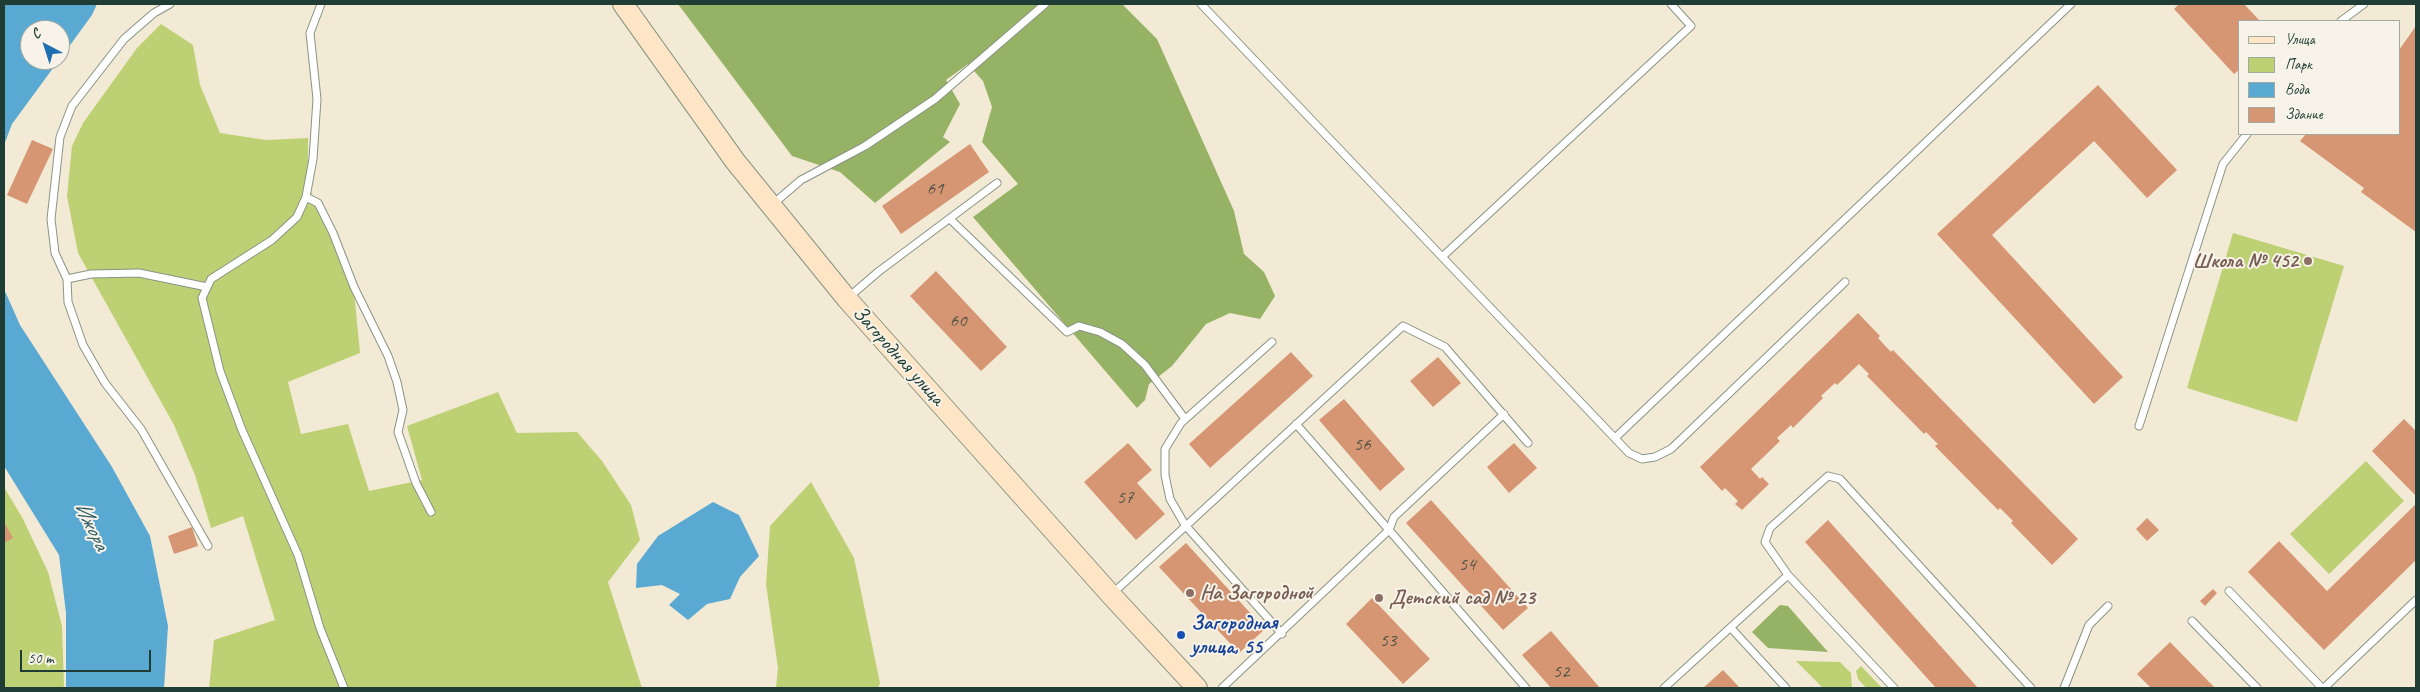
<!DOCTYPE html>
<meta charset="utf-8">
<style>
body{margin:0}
#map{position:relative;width:2420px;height:692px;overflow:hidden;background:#f2ead4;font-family:Caveat,sans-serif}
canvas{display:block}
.frame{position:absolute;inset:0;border:5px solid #1f3d34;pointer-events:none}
.legend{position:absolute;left:2238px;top:20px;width:162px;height:115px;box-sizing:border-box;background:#f7f3e8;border:1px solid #a1aaa0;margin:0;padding:6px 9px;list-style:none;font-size:15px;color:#1f3d34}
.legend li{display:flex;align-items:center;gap:10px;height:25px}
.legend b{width:25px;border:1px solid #a1aaa0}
.north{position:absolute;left:20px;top:20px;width:50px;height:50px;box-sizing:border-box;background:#f7f3e8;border:1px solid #a1aaa0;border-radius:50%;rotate:320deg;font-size:14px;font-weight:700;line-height:20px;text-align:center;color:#1f3d34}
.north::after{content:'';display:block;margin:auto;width:18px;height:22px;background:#1f6fb2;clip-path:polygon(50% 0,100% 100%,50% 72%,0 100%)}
.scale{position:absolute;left:20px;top:650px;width:131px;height:22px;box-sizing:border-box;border:2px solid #1f3d34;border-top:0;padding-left:6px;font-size:15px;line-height:18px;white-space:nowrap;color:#1f3d34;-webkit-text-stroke:4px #f7f3e8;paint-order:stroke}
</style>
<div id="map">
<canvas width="2420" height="692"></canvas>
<div class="frame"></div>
<ul class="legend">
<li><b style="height:6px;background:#fde5c5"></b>Улица</li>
<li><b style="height:14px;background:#bdd073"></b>Парк</li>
<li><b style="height:14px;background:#59a9d3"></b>Вода</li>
<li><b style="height:14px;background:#d79673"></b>Здание</li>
</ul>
<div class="north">С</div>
<div class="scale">50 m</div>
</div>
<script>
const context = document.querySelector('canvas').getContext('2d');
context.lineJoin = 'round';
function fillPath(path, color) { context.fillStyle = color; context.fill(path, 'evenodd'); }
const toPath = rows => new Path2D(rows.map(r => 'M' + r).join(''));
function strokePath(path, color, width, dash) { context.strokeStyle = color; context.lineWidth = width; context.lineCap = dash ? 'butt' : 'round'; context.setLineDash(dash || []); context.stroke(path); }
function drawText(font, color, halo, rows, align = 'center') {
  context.font = font + ' Caveat,sans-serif'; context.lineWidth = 4; context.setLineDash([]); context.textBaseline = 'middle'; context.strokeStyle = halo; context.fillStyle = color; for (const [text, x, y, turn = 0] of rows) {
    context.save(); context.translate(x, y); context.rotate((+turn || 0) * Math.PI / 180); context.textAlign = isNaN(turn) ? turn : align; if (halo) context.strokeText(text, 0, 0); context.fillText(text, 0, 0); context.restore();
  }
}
const green = toPath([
 [161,24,193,45,200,85,220,133,266,140,308,138,308,186,352,271,360,353,288,382,301,434,348,424,369,491,422,480,407,426,498,392,517,433,577,432,602,461,631,505,640,540,608,582,642,688,209,688,214,640,275,620,243,516,211,528,195,475,174,425,78,253,67,196,72,146,83,123,137,48],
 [2233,233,2344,266,2297,422,2187,388],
 [2366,461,2404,501,2329,574,2290,534],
 [811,482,854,558,880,683,878,688,776,688,778,668,766,584,770,526],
 [4,487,23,519,48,572,62,626,64,688,4,688],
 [1796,661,1840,662,1851,673,1852,688,1823,688],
 [1861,666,1882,688,1866,688,1858,679,1856,671]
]);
const forest = toPath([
 [678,4,1122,4,1157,39,1234,211,1244,254,1264,272,1275,296,1260,319,1230,313,1206,324,1172,366,1149,384,1145,400,1137,408,973,217,1018,184,982,142,992,107,983,81,968,64,946,80,960,104,943,137,950,142,875,203,840,172,792,156],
 [1780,605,1788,606,1828,652,1768,648,1752,632]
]);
const water = toPath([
 [4,4,97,4,92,15,60,59,60,30,30,30,30,60,59,60,12,124,4,145],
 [4,289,20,325,112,467,150,536,168,626,164,688,66,688,66,613,59,555,4,466],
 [713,502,739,515,759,556,740,577,730,599,707,604,688,620,669,605,680,594,662,585,636,588,637,564,658,536]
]);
const building = toPath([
 [2179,4,2244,4,2260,21,2239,21,2239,70,2234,74,2174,9],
 [2416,26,2416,232,2361,192,2364,188,2300,141,2306,134,2399,134,2399,50],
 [2098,85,2177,170,2147,198,2094,141,1992,235,2123,377,2094,404,1937,234],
 [32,140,53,149,27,204,7,195],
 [970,144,989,172,901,234,882,206],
 [936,271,1007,347,981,371,910,296],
 [1858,313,1880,336,1878,338,1891,352,1893,350,2078,539,2052,565,2011,523,2013,521,2000,508,1998,510,1935,446,1938,444,1926,432,1924,434,1867,376,1869,374,1859,364,1837,385,1835,383,1821,396,1823,398,1793,428,1791,425,1777,438,1780,441,1751,469,1760,479,1762,477,1769,484,1742,510,1735,504,1738,501,1725,488,1722,491,1700,467],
 [1291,352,1313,376,1210,468,1189,444],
 [1438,357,1461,383,1433,407,1410,381],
 [1344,399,1405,469,1380,491,1319,420],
 [2404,419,2416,431,2416,496,2372,451],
 [1128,443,1152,470,1137,483,1165,514,1136,540,1084,482],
 [1514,443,1537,468,1509,493,1487,467],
 [1431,500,1528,608,1503,630,1406,523],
 [2416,504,2416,560,2324,650,2248,572,2279,541,2327,591],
 [2147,518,2159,530,2147,541,2136,529],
 [1828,520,1978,688,1936,688,1805,542],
 [4,522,13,538,4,543],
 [192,527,198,546,174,554,168,536],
 [1186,543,1265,629,1239,653,1159,567],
 [2213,589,2217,593,2205,606,2200,601],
 [1372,598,1430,659,1403,684,1346,624],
 [1551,631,1600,688,1551,688,1522,655],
 [2170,642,2215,688,2151,688,2137,674],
 [1723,670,1740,688,1703,688]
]);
const lane = toPath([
 [170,4,154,13,124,39,72,106,60,137,51,219,55,253,67,279,68,302,83,345,105,383,141,429,208,546],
 [321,4,310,33,317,99,313,159,306,197,297,217,272,240,211,279,202,298,220,371,242,430,298,555,320,628,344,688],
 [1201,4,1629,453,1642,459,1655,457,1671,449,1845,282],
 [2341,21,2364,4],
 [306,197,318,203,333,233,354,287,388,356,397,382,403,410,398,432,416,483,431,512],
 [773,204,801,180,865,146,935,99,1045,4],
 [950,219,1067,332,1079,326,1100,332,1122,344,1145,365,1185,419],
 [1442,257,1691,26,1671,4],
 [67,279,91,274,139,273,207,287],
 [849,297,878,272,997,183],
 [1272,342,1181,423,1165,449,1165,475,1170,499,1185,525,1282,634],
 [1504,414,1394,517,1389,530,1526,688],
 [2139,426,2223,164,2247,134],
 [1615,438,2071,4],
 [1788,575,1894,688],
 [2229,591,2322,688],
 [1113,593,1403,326,1445,347,1528,443],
 [2192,621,2257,688],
 [1731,628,1786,688],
 [1222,688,1389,530,1296,424],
 [1664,688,1788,575,1765,542,1770,528,1828,476,1840,479,2031,688],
 [2064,688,2089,625,2108,606],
 [2324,688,2416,600]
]);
const secondary = toPath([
 [623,4,735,161,847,299,1111,595,1197,688]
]);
const markers = [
 [2308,261,5,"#8d6e63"],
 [1190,593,5,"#8d6e63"],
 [1379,598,5,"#8d6e63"],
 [1181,635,5,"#1a4fb4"]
];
const numberNames = [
 ["61",935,189],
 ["60",958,321],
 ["56",1362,445],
 ["57",1125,498],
 ["54",1467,565],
 ["53",1388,641],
 ["52",1561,672]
];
const educationNames = [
 ["Школа № 452",2298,261,"right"],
 ["На Загородной",1200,593],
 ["Детский сад № 23",1389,598]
];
const streetNames = [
 ["Загородная улица",898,356,48]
];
const transitNames = [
 ["Загородная",1191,623],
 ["улица, 55",1191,647]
];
const waterNames = [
 ["Ижора",91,526,64]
];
fillPath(green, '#bdd073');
fillPath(forest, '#96b265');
fillPath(water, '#59a9d3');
fillPath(building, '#d79673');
strokePath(lane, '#889484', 9);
strokePath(secondary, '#889484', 22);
strokePath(lane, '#fff', 7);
strokePath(secondary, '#fde5c5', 20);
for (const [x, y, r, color] of markers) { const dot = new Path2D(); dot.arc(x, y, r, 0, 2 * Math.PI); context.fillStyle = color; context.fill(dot); strokePath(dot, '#f7f3e8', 2); }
drawText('19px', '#4d5344', null, numberNames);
drawText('bold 21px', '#785e54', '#f7f3e8', educationNames, 'left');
drawText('21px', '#1f3d34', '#f7f3e8', streetNames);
drawText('bold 21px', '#164399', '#f7f3e8', transitNames, 'left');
drawText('italic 22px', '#305d64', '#f7f3e8', waterNames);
</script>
